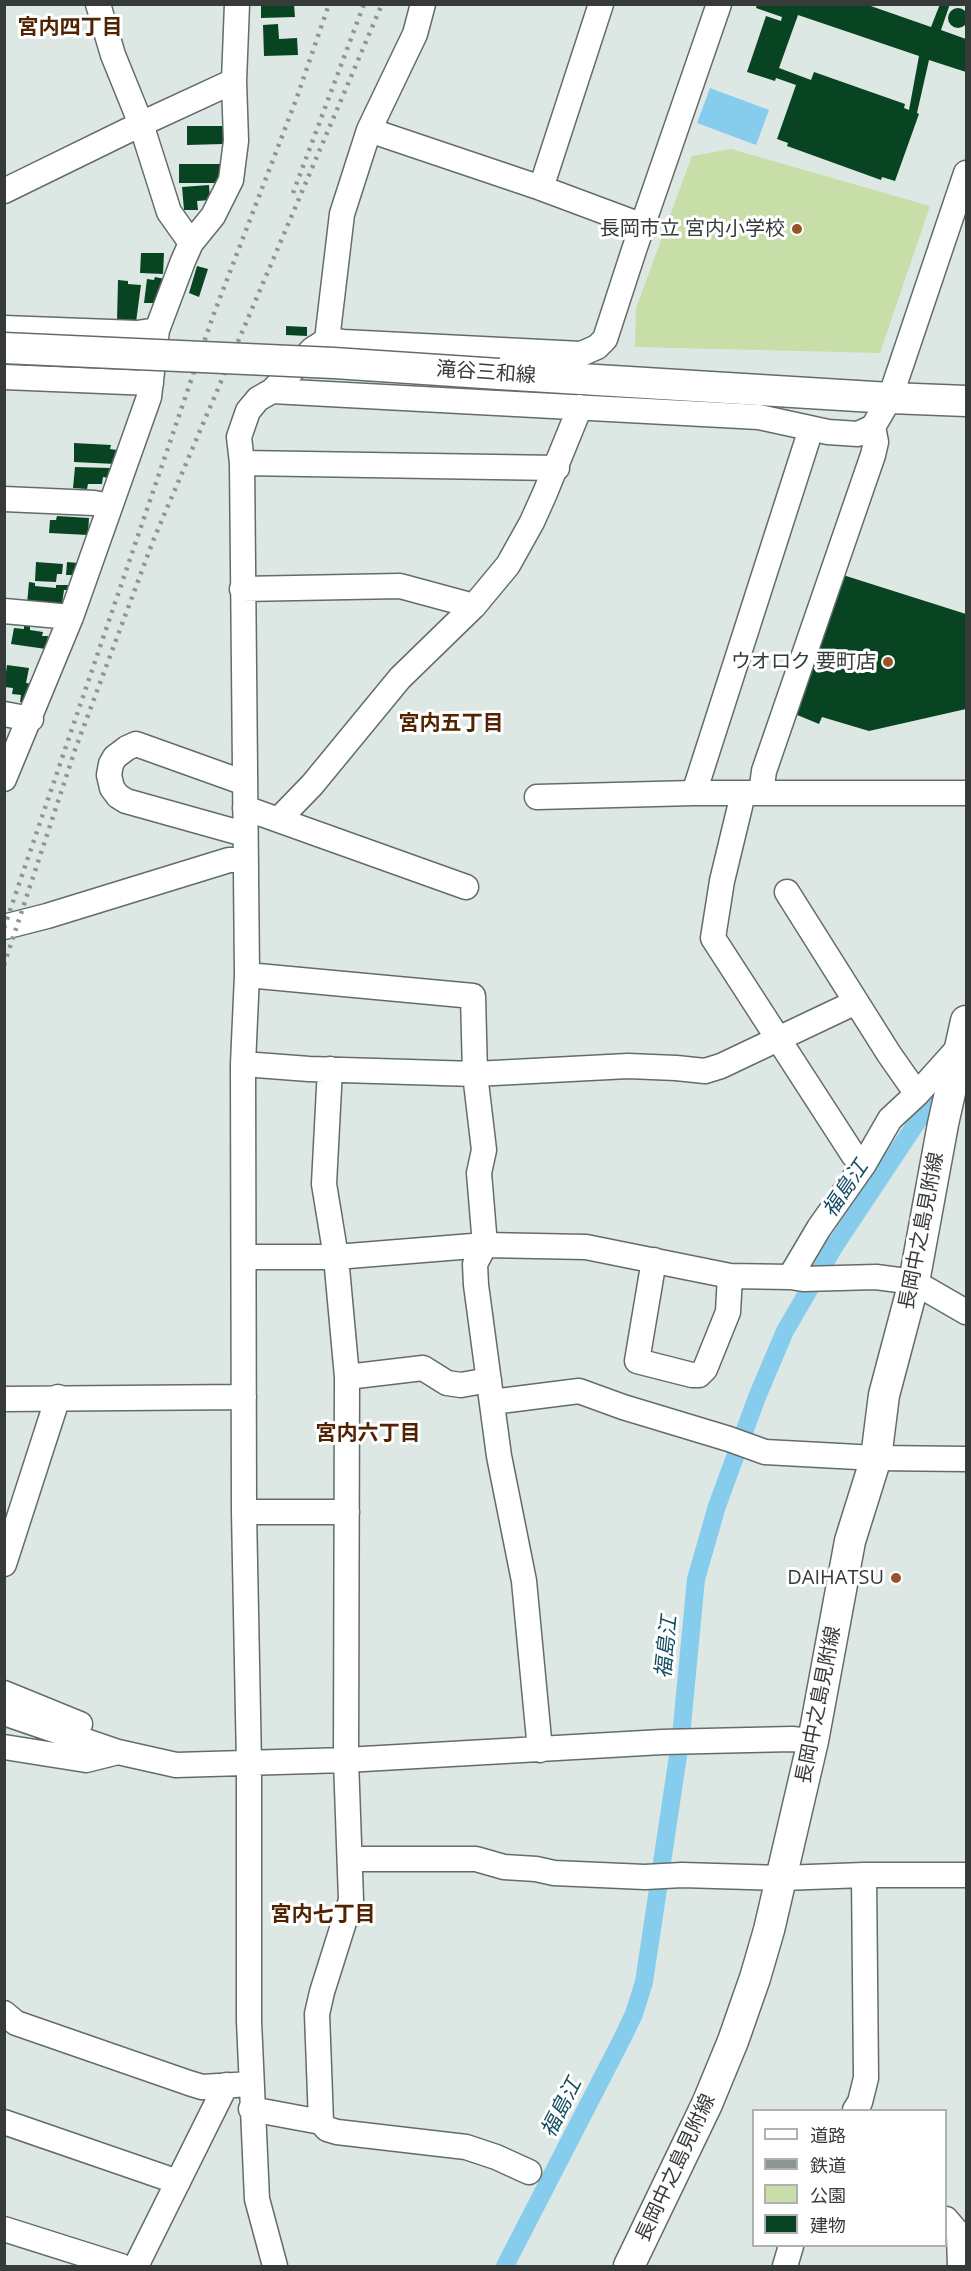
<!DOCTYPE html>
<meta charset="utf-8">
<style>
body{margin:0}
#map{position:relative;width:971px;height:2271px;overflow:hidden;background:#dde8e5;font-family:"Open Sans","Noto Sans JP",sans-serif}
canvas{display:block}
.frame{position:absolute;inset:0;border:6px solid #363b39;pointer-events:none}
.legend{position:absolute;left:752px;top:2109px;width:195px;height:138px;box-sizing:border-box;background:#fff;border:2px solid #afb1b0;margin:0;padding:8px 10px;list-style:none;font-size:18px;color:#363b39}
.legend li{display:flex;align-items:center;gap:12px;height:30px}
.legend b{width:30px;border:2px solid #afb1b0}
</style>
<div id="map">
<canvas width="971" height="2271"></canvas>
<div class="frame"></div>
<ul class="legend">
<li><b style="height:8px;background:#fff"></b>道路</li>
<li><b style="height:8px;background:#8e9694"></b>鉄道</li>
<li><b style="height:16px;background:#c7dea8"></b>公園</li>
<li><b style="height:16px;background:#094422"></b>建物</li>
</ul>
</div>
<script>
const context = document.querySelector('canvas').getContext('2d');
context.lineJoin = 'round';
function fillPath(path, color) { context.fillStyle = color; context.fill(path, 'evenodd'); }
const toPath = rows => new Path2D(rows.map(r => 'M' + r).join(''));
function strokePath(path, color, width, dash) { context.strokeStyle = color; context.lineWidth = width; context.lineCap = dash ? 'butt' : 'round'; context.setLineDash(dash || []); context.stroke(path); }
function drawText(font, color, halo, rows, align = 'center') {
  context.font = font + ' "Open Sans","Noto Sans JP",sans-serif'; context.lineWidth = 6; context.setLineDash([]); context.textBaseline = 'middle'; context.strokeStyle = halo; context.fillStyle = color; for (const [text, x, y, turn = 0] of rows) {
    context.save(); context.translate(x, y); context.rotate((+turn || 0) * Math.PI / 180); context.textAlign = isNaN(turn) ? turn : align; if (halo) context.strokeText(text, 0, 0); context.fillText(text, 0, 0); context.restore();
  }
}
const green = toPath([
 [731,149,930,206,880,353,635,347,636,308,692,156]
]);
const water = toPath([
 [710,88,769,110,756,145,697,123]
]);
const canal = toPath([
 [505,2266,622,2039,634,2014,644,1982,681,1736,696,1579,717,1506,757,1397,785,1331,834,1247,921,1116,949,1087]
]);
const building = toPath([
 [261,4,294,4,295,17,261,18],
 [757,4,865,4,931,27,940,4,950,4,941,30,966,39,966,72,929,60,917,113,919,114,895,181,882,177,881,180,787,146,788,143,777,139,796,85,776,78,775,81,747,72,766,16,781,21,782,17,756,8],
 [798,15,919,56,909,110,904,108,905,104,814,72,811,80,779,68],
 '948 18a10 10 0 1 1 20 0a10 10 0 1 1-20 0Z',
 [278,24,279,39,297,38,298,55,264,56,263,25],
 [187,126,223,126,223,144,187,145],
 [179,164,220,164,220,183,179,183],
 [209,185,210,200,197,201,198,210,184,210,182,187],
 [141,253,164,253,163,274,140,273],
 [197,266,208,269,199,297,189,293],
 [155,277,165,279,161,299,154,303,144,303,147,279,154,280],
 [118,280,128,281,128,284,141,285,136,322,117,321],
 [286,326,307,327,307,336,286,335],
 [74,443,111,445,110,449,117,450,115,464,74,462],
 [75,467,110,468,109,478,103,477,102,484,88,484,87,489,73,488],
 [57,516,89,518,88,535,49,533,50,520,56,520],
 [36,562,63,564,62,574,57,574,56,582,35,581],
 [67,562,78,563,75,575,66,575],
 [843,575,966,614,966,709,869,731,822,717,819,724,790,712],
 [29,582,35,583,35,586,56,588,56,585,68,585,67,590,64,590,62,604,27,604],
 [24,625,30,626,30,630,43,632,42,636,48,636,46,649,11,644,14,628,24,629],
 [7,665,29,668,26,683,33,684,30,703,20,702,21,695,12,694,13,688,4,687]
]);
const minor = toPath([
 [98,4,113,55,141,124,169,212,191,243],
 [369,130,541,188,643,226],
 [541,188,601,4],
 [4,191,141,124,234,81],
 [4,328,137,333,157,330],
 [327,340,342,214,369,130,415,34,423,4],
 [4,377,151,383],
 [272,391,759,417,828,432,858,434,873,427,890,398,966,173],
 [242,463,557,468],
 [4,499,94,503,110,506],
 [242,589,400,586,474,606],
 [4,611,71,617],
 [4,714,31,719],
 [4,779,71,617,149,397,157,330,183,261,191,243,213,216,231,180,236,141,234,81,237,4],
 [694,793,811,429],
 [761,793,764,771,873,455,876,442,873,427],
 [743,794,722,881,713,938,854,1156,864,1164],
 [537,797,694,793,966,793],
 [245,808,466,887],
 [279,819,312,785,400,678,474,606,508,565,532,522,545,493,580,407],
 [244,834,126,801,118,796,112,788,109,775,111,764,115,757,127,748,136,744,245,783],
 [787,892,889,1054,917,1094],
 [4,927,47,916,229,860,244,860],
 [247,975,473,996,475,1074,484,1150,479,1173,485,1245,475,1264,476,1285,499,1456,524,1581,540,1750],
 [243,1064,309,1069,475,1074,628,1066,676,1068,705,1071,721,1066,856,1002],
 [244,1257,336,1257,485,1245,586,1247,730,1276,790,1277,803,1279,876,1277,914,1282,966,1312],
 [654,1260,637,1361,692,1375,699,1375,705,1369,728,1312,730,1276],
 [790,1277,819,1228,864,1164,890,1119,917,1094,961,1045],
 [347,1377,423,1368,447,1383,461,1385,489,1380],
 [4,1399,244,1397],
 [492,1402,579,1391,623,1407,729,1439,765,1452,876,1458,966,1459],
 [244,1512,347,1512],
 [4,1564,58,1397],
 [4,1693,80,1724],
 [4,1713,118,1752,176,1765,346,1760,662,1742,792,1739,813,1741],
 [4,1747,86,1760,118,1752],
 [350,1859,476,1859,504,1867,536,1869,554,1873,645,1877,682,1875,782,1878,864,1875,966,1875],
 [4,2013,16,2023,189,2083,202,2087,251,2084],
 [251,2109,321,2122,327,2129,337,2132,466,2147,496,2157,529,2172],
 [855,2110,860,2102,866,2078,864,1875],
 [4,2122,178,2182],
 [321,2122,317,2014,322,1992,351,1900,346,1760,347,1377,336,1257,324,1184,330,1069],
 [946,2219,959,2234,960,2266],
 [4,2229,121,2266],
 [136,2266,226,2085],
 [275,2266,257,2199,249,2021,249,1764,244,1512,243,1064,247,975,242,463,239,437,248,411,258,399,272,391,313,349,327,340,343,342,581,354,597,347,605,339,634,250,719,4],
 [785,2266,791,2246]
]);
const major = toPath([
 [499,374,890,398,966,401],
 [629,2266,707,2104,733,2041,755,1978,769,1930,813,1741,850,1541,876,1458,884,1395,914,1282,943,1124,966,1021]
]);
const rail = toPath([
 [293,193,364,4],
 [4,928,213,316,296,100,329,4],
 [4,965,75,750,153,541,382,4]
]);
const majorBridge = toPath([
 [4,348,334,363,499,374]
]);
const markers = [
 [797,229,6,"#985328"],
 [888,662,6,"#985328"],
 [896,1578,6,"#985328"]
];
const poiNames = [
 ["長岡市立 宮内小学校",785,229],
 ["ウオロク 要町店",876,662],
 ["DAIHATSU",884,1578]
];
const streetNames = [
 ["滝谷三和線",486,373,4],
 ["長岡中之島見附線",922,1231,-79],
 ["長岡中之島見附線",819,1705,-79],
 ["長岡中之島見附線",676,2168,-65]
];
const neighbourhoodNames = [
 ["宮内四丁目",70,28],
 ["宮内五丁目",451,724],
 ["宮内六丁目",368,1434],
 ["宮内七丁目",323,1915]
];
const waterNames = [
 ["福島江",846,1189,-56],
 ["福島江",667,1647,-84],
 ["福島江",562,2108,-63]
];
fillPath(green, '#c7dea8');
fillPath(water, '#86ccec');
strokePath(canal, '#86ccec', 18);
fillPath(building, '#094422');
strokePath(minor, '#636c6a', 27);
strokePath(major, '#636c6a', 33);
strokePath(minor, '#fff', 24);
strokePath(major, '#fff', 30);
strokePath(rail, '#8e9694', 4.5, [3, 6]);
strokePath(majorBridge, '#636c6a', 33, []);
strokePath(majorBridge, '#fff', 30);
for (const [x, y, r, color] of markers) { const dot = new Path2D(); dot.arc(x, y, r, 0, 2 * Math.PI); context.fillStyle = color; context.fill(dot); strokePath(dot, '#fff', 2); }
drawText('20px', '#363b39', '#fff', poiNames, 'right');
drawText('20px', '#363b39', '#fff', streetNames);
drawText('bold 21px', '#512303', '#fff', neighbourhoodNames);
drawText('italic 21px', '#124c62', '#fff', waterNames);
</script>
